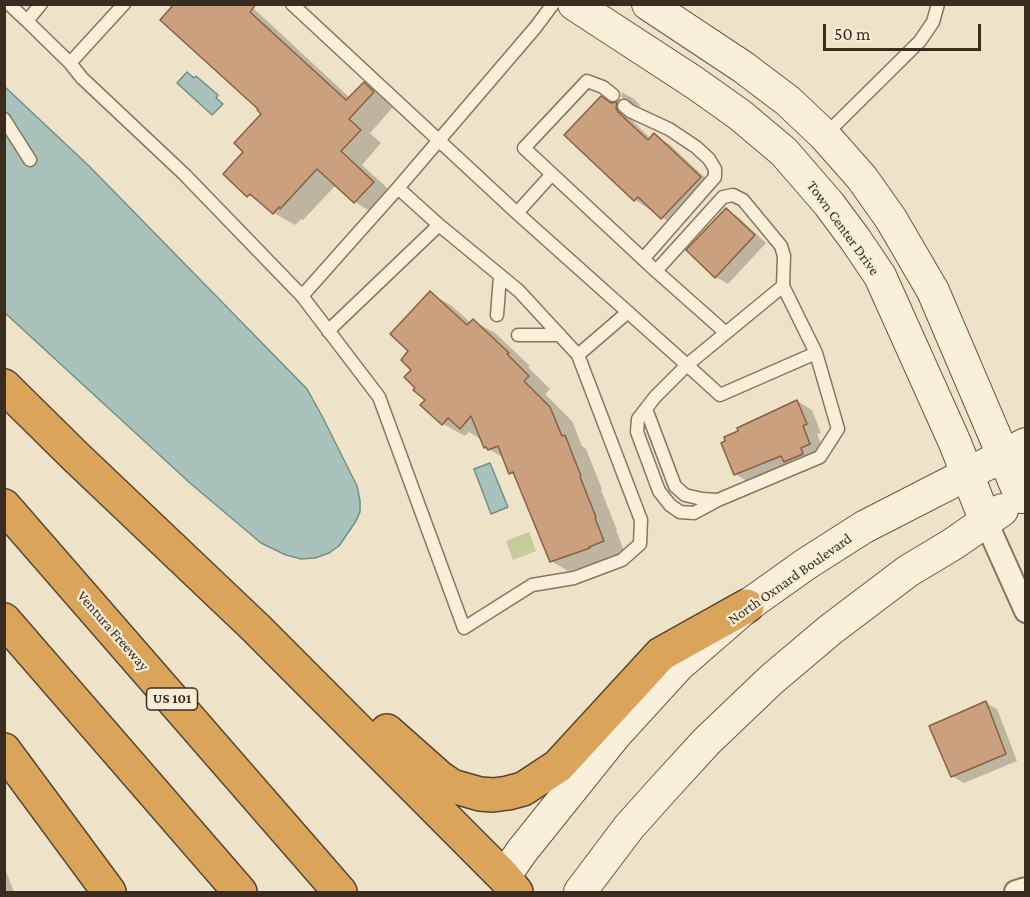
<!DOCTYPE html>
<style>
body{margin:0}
#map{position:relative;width:1030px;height:897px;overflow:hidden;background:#eee3c8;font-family:"Crimson Pro",serif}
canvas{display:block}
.frame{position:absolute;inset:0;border:6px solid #3a2d20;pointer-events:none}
.scale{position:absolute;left:823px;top:24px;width:158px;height:27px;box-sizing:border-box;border:3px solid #3a2d20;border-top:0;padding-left:8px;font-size:18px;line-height:21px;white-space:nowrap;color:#3a2d20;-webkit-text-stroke:4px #f5edd7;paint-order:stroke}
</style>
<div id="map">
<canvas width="1030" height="897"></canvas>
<div class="frame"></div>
<div class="scale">50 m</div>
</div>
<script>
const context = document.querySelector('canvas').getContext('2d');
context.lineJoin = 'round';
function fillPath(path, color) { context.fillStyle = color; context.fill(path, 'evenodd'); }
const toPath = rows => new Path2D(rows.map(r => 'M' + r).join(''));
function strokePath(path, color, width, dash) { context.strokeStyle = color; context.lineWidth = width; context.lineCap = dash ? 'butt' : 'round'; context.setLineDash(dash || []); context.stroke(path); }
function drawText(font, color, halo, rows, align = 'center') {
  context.font = font + ' "Crimson Pro",serif'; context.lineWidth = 4.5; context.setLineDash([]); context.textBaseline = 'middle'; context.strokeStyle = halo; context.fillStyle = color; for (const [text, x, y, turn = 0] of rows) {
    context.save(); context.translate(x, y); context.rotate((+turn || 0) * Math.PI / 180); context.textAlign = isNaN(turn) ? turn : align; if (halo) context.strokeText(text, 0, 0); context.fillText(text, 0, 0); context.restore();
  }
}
const green = toPath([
 [529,532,536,551,513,560,506,541]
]);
const water = toPath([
 [187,72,194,78,196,76,218,95,216,98,223,104,212,115,177,83,187,72],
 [4,86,89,166,307,389,322,416,357,486,360,501,360,512,356,521,339,546,329,553,315,558,301,559,286,555,261,543,190,483,5,313,4,86],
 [490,463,508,507,491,514,474,469,490,463]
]);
const shadow = toPath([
 [249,4,350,98,365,84,386,97,395,105,370,133,381,143,362,165,395,195,376,215,355,202,336,185,303,220,301,219,295,225,274,213,265,205,248,195,245,152,263,114],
 [622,92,634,99,641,106,637,107,622,98],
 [612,104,617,104,632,112,631,118,634,122,651,139,654,135,669,144,715,187,677,227,635,200],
 [726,210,737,216,766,243,728,284,716,277,688,250],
 [430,293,452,306,471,323,473,321,495,333,530,366,528,367,550,389,545,394,572,421,582,446,586,449,602,489,601,490,617,530,616,530,625,553,573,574,551,561,517,476,511,473,504,458,485,447,482,440,469,432,465,436,443,424,422,405,427,400,413,370,410,351],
 [797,401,812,410,821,433,817,434,825,453,750,483,735,474],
 [986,703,997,709,1017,761,964,783,952,776],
 [4,866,14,892,4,892]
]);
const building = toPath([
 [174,4,256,4,250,12,346,100,364,82,374,92,349,119,361,130,341,151,374,182,354,203,317,169,280,209,279,207,273,214,250,194,247,197,223,174,243,152,234,143,261,114,257,110,258,109,160,20,174,4],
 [601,96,611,103,617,102,616,108,618,112,648,140,654,133,701,177,661,219,638,197,634,201,564,135,601,96],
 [726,208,755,235,715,278,686,250,726,208],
 [430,291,467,325,473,319,509,353,507,354,529,376,524,381,550,407,562,436,565,435,581,476,580,477,596,517,595,518,604,541,589,547,590,548,550,562,513,472,509,474,498,446,488,450,486,447,484,448,471,416,460,429,448,418,442,425,420,405,425,400,413,390,415,388,404,377,411,370,401,360,408,351,390,334,430,291],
 [797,400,807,424,803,426,810,444,801,448,803,454,784,462,781,456,734,475,721,443,725,441,724,437,738,431,737,428,797,400],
 [986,701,1006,754,951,777,929,726,986,701]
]);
const lane = toPath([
 [9,4,27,21],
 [41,4,27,21,70,63,82,78,184,174,302,296],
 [292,4,517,213,687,365,720,395,816,353,783,286,687,365,655,397,638,419,637,432,659,491,670,505,680,512,694,513,718,500,820,457,838,429,816,353],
 [70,63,124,4],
 [624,106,630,111,669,129,696,147,709,159,715,169,715,177,643,259],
 [4,119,30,160],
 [825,135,920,41,933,22,938,4],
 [552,174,656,271,726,333],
 [398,188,302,296,379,397,464,628,532,585,574,578,622,560,640,544,641,520,578,355,628,312],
 [517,213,552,174,524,148,587,81,603,87,613,95],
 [439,225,398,188,535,28,553,4],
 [656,271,723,197,733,195,743,200,781,246,784,256,783,286],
 [497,315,500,276],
 [328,331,439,225,519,291,578,355],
 [518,335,560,335],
 [646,409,675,486,685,495,702,499,717,500]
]);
const street = toPath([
 [986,522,1026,611],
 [1016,892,1026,889]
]);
const secondary = toPath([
 [574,4,695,83,740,115,784,152,829,204,855,239,880,276,955,443,986,522],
 [648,4,743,67,788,101,824,135,862,178,891,219,933,291,1021,497],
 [504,877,522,851,615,735,678,666,747,606,806,564,864,527,1026,444],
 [580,892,629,827,663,789,707,741,772,679,830,630,908,571,953,544,1002,510]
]);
const highway = toPath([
 [4,386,76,457,256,628,504,877,516,892],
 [4,506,340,892],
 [4,620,240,892],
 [387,731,440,778,452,786,480,794,493,795,508,793,523,789,558,766,661,654,747,606],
 [4,750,109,892]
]);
const shields = [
 [172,699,51]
];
const shieldNames = [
 ["US 101",172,699]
];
const streetNames = [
 ["Town Center Drive",843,228,54],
 ["North Oxnard Boulevard",790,579,-35],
 ["Ventura Freeway",113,631,49]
];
fillPath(green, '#c5cc9b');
fillPath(water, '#a9c2bb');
strokePath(water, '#6f9089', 1.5);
fillPath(shadow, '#0003');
fillPath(building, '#cba07e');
strokePath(building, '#886043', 1.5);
strokePath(lane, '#89755d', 15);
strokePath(street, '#89755d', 26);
strokePath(secondary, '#6b5740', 34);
strokePath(highway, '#574431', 36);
strokePath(lane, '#f8f0db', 12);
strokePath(street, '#f8f0db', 22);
strokePath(secondary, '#f8f0db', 32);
strokePath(highway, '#daa55b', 33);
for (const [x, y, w] of shields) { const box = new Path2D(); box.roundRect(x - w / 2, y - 11, w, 22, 4.5); context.fillStyle = '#f5edd7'; context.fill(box); strokePath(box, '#3a2d20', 1.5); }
drawText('bold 14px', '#3a2d20', null, shieldNames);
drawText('15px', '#3a2d20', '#f5edd7', streetNames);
</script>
